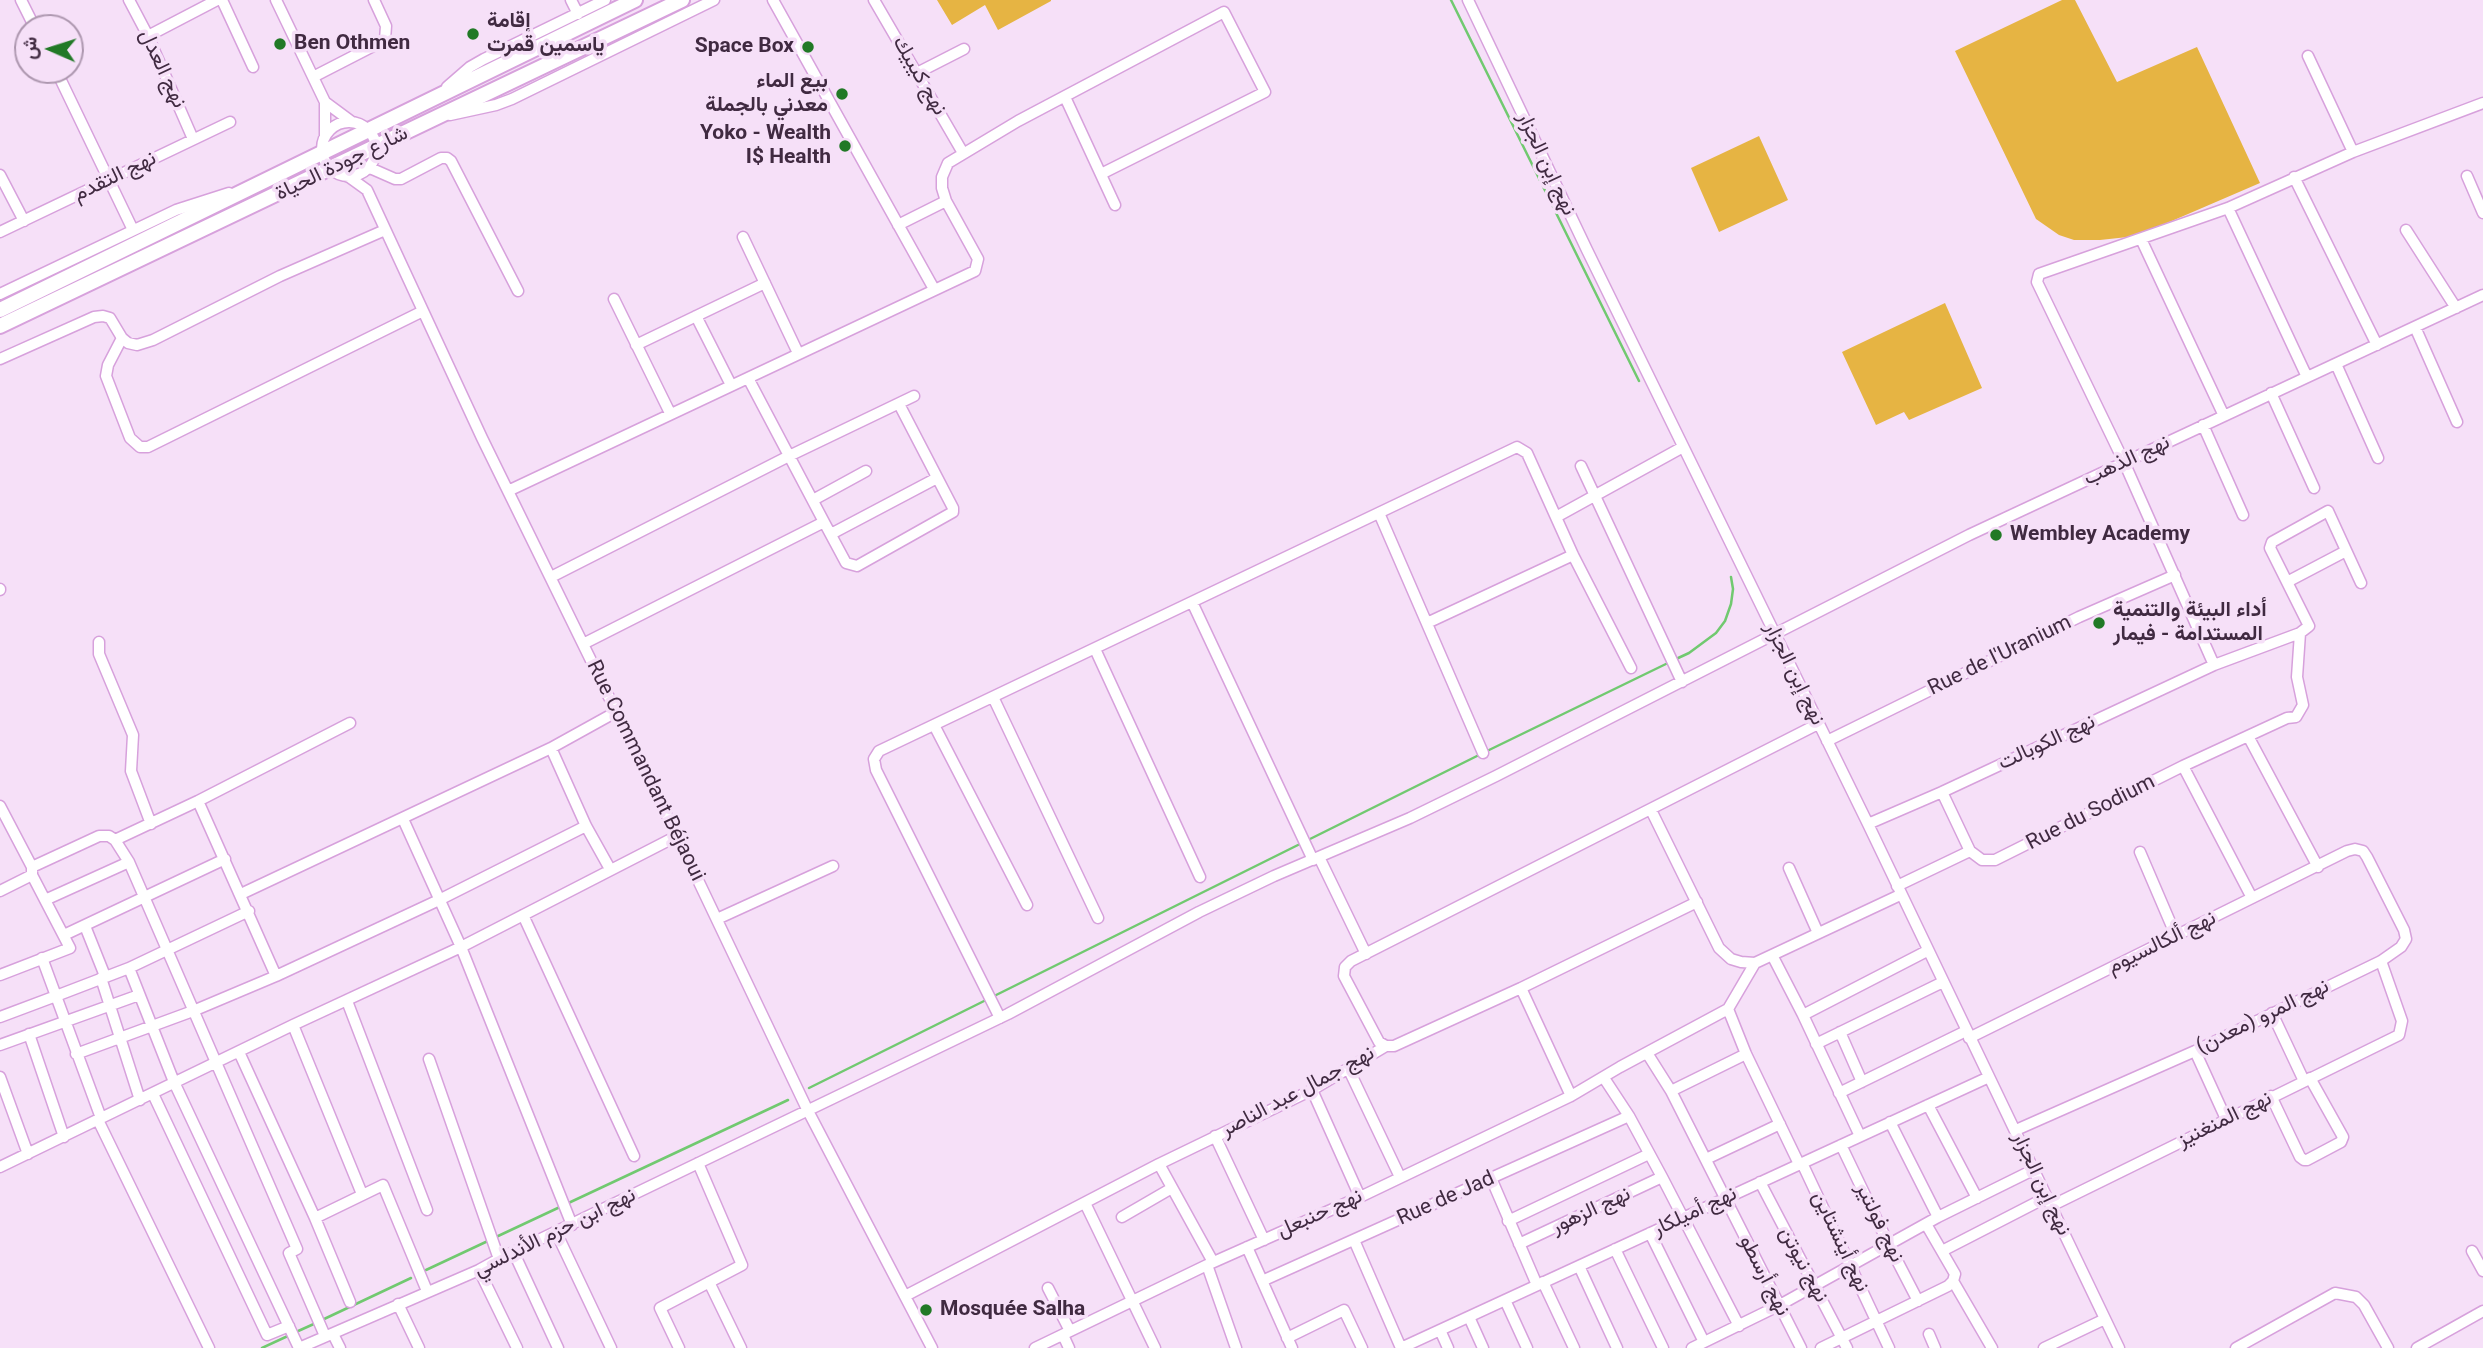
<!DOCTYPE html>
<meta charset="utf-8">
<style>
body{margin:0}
#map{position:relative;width:2483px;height:1348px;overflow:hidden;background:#f6e0f8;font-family:Roboto,Vazirmatn,sans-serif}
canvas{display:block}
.north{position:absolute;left:14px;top:14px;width:70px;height:70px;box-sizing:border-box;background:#f6e0f8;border:2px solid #ad97af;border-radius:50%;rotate:273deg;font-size:19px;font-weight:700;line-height:28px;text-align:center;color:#402a41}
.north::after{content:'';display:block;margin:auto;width:24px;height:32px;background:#217926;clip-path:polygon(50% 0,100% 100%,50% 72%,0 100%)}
</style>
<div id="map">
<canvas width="2483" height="1348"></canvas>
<div class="north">ش</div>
</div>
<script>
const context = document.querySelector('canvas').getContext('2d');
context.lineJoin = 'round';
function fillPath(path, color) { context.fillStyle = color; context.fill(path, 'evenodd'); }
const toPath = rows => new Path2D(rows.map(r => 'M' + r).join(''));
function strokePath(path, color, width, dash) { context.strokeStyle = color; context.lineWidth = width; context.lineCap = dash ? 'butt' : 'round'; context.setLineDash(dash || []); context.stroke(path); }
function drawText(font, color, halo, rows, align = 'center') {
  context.font = font + ' Roboto,Vazirmatn,sans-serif'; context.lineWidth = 7; context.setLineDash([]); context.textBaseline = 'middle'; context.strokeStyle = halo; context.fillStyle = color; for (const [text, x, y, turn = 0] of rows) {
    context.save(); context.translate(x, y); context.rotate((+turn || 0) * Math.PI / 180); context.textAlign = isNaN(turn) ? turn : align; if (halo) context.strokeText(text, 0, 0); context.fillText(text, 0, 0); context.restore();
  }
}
const green = toPath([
 [937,0,1051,0,1051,1,998,30,985,5,952,25],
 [2062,0,2075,0,2117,82,2197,47,2260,183,2137,236,2100,240,2074,240,2059,235,2036,219,1955,51],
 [1759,136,1788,200,1719,232,1691,168],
 [1945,303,1982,388,1909,420,1904,412,1876,425,1842,352]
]);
const stream = toPath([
 [1451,0,1639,381],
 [1676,659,1689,653,1716,633,1725,621,1731,604,1733,589,1731,577],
 [1487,751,1670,662],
 [1308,840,1481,754],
 [809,1088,1302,843],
 [496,1237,788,1100],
 [426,1270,490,1240],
 [322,1320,411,1278],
 [296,1332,316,1323],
 [262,1348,290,1335]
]);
const minor = toPath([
 [21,0,35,28],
 [129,0,148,36,193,139],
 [222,0,253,67],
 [276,0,325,102,352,122],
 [571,0,578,14],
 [773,0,934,289],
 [874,0,963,153],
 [1468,0,1587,250,1868,824,2119,1348],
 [148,36,217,0],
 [2308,56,2353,152],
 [56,70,133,230],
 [917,73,964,49],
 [313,77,385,40,386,26,374,0],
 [447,87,470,67,484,59,605,0],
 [1065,97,1115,205],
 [325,102,325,136],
 [450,115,496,105,512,99,714,0],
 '322 149a27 27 0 1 1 54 0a27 27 0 1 1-54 0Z',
 [370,168,395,179,401,179,441,158,447,158,451,161,518,291],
 [339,174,349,177,367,190,482,438,677,836,807,1109,932,1348],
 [0,175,24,221],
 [2467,176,2483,213],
 [2294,177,2377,345],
 [2228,208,2307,377],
 [898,225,946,201],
 [2406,230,2456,308],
 [0,232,230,122],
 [743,237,798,353],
 [2141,239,2224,416],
 [0,294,176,210,229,193],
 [614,299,670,413],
 [696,316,731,385],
 [2415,327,2457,422],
 [122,338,108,365,106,376,130,438,140,447,148,447,423,311],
 [636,345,765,283],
 [0,359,94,317,103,316,110,318,122,338,128,343,137,345,153,340,280,276,385,230],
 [2336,364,2378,458],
 [2271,393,2314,488],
 [2203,425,2243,515],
 [1581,466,1682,682],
 [508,491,975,271,978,259,946,201,942,188,942,177,948,163,1018,121,1224,12,1265,92,1101,174],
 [813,500,866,471],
 [1379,513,1483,753],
 [1556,517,1683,447],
 [824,522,846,563,857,566,953,512,953,508,899,404],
 [831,534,937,478],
 [551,577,789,456,914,396],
 [2287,582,2346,551],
 [0,589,0,590],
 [1192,602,1313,860],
 [1427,623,1573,555],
 [99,642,99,654,133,735,131,771,151,824],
 [583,644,824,522,748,378],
 [1095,649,1200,877],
 [2214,665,2300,633,2309,626,2270,548,2272,542,2328,511,2361,583],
 [993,697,1098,918],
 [934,725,1027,905],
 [2248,736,2318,867],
 [1827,741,2079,617,2175,575],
 [2183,766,2252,898],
 [1942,792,1970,851],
 [198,801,276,976],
 [0,806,32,867,32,875,70,948,0,975],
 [1651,810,1719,948,1731,959,1741,962,1755,963,1900,895],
 [403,819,461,947,572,1225],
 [1868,824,1942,792,2214,665,2124,462,2037,282,2039,274,2228,208,2353,152,2483,103],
 [115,840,198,801,350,723],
 [2140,852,2176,936],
 [1319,857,1366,954],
 [32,867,99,836,109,836,115,840,129,862,297,1249,289,1253,325,1336],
 [1789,868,1818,933],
 [610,869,586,826,551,748,616,712],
 [1897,886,1970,851,1982,860,1995,860,2183,766,2287,718,2296,717,2303,705,2297,677,2300,633],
 [0,891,32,875],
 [241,894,551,748],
 [45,900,129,862],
 [523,915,634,1156],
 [717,919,833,866],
 [85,926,105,976],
 [64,935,225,859],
 [1772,955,1803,1015],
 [42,958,56,996,129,968,249,911],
 [129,968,174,1082,299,1348],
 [101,978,140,1100],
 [1521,988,1571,1096],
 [347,1001,427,1210],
 [1728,1009,1746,1054,1799,1164],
 [2272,1013,2304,1081],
 [0,1017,56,996,101,1118],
 [1000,1018,876,770,874,759,879,751,1517,447,1527,453,1573,555,1631,668],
 [293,1025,362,1194],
 [1840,1032,1862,1082],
 [29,1034,64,1137],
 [1969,1038,2347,851,2355,849,2363,851,2367,857,2404,930,2406,939,2401,947,2381,961,2195,1051,2016,1130],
 [1816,1044,1943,982],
 [0,1045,139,995],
 [1386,1046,1379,1042,1344,976,1345,967,1351,961,1818,724],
 [2195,1051,2226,1119],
 [239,1052,315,1218,350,1302],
 [1647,1053,1671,1091],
 [76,1054,193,1011,276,976,439,900,586,826],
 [1746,1054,1671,1091,1801,1348],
 [429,1059,499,1259],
 [1349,1070,1400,1177],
 [0,1077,28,1154],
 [1604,1078,1629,1116,1662,1177,1739,1326],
 [1312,1090,1360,1197],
 [1839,1093,1966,1031],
 [153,1094,267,1335,289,1326],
 [2271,1096,2300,1157,2304,1160,2307,1160,2341,1142,2343,1137,2310,1078],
 [1928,1105,1977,1198],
 [98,1120,209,1348],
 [1890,1122,1938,1217],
 [1215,1136,1264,1240],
 [1860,1136,1803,1015,1927,951],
 [1841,1145,1889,1245,1918,1301],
 [1706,1159,1780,1124],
 [1802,1163,1889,1348],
 [1159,1164,1213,1262],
 [0,1167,293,1025,461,947,677,836],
 [1491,1178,1537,1285],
 [1760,1182,1847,1348],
 [1085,1203,1155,1348],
 [2051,1206,2399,1035,2402,1021,2381,961],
 [1122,1217,1172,1188],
 [315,1218,383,1185,427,1291],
 [1508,1221,1649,1154],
 [556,1232,611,1348],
 [1650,1233,1704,1342],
 [1354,1240,1401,1348],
 [1519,1244,1662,1177],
 [1247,1247,1292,1348],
 [1615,1249,1663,1348],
 [1942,1251,2047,1197],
 [2472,1251,2483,1271],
 [514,1253,558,1348],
 [1207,1265,1236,1348],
 [1579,1266,1617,1348],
 [479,1270,517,1348],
 [1262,1281,1629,1116],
 [1953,1281,1992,1348],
 [709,1282,741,1348],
 [1543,1282,1574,1348],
 [1048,1288,1070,1331],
 [905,1296,1159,1164,1312,1090,1386,1046,1394,1046,1521,988,1697,902],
 [1505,1300,1527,1348],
 [398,1304,419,1348],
 [1469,1317,1483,1348],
 [1440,1330,1448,1348],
 [333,1334,340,1348],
 [1929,1334,1935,1348],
 [1063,1335,1069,1348],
 [1287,1338,1344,1310,1362,1348],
 [299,1348,479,1270,499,1259,1008,1014,1199,912,1274,876,1410,818,1496,776,1969,535,2483,295],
 [679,1348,660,1308,742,1265,698,1163],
 [1035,1348,1207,1265,1360,1197,1571,1096,1620,1067,1728,1009,1755,963],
 [1401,1348,1989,1077],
 [1692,1348,1778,1306,1938,1217,2033,1170],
 [1821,1348,1948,1286,1953,1281,1955,1274,1926,1224],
 [2044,1348,2105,1319],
 [2236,1348,2335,1293,2356,1297,2364,1305,2388,1348],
 [2417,1348,2483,1311]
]);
const highway = toPath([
 [0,310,635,0],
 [0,326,682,0]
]);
const markers = [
 [473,34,7,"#217926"],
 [280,44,7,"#217926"],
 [808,47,7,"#217926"],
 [842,94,7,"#217926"],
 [845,146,7,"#217926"],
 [1996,535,7,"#217926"],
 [2099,623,7,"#217926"],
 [926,1310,7,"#217926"]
];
const poiNames = [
 ["إقامة",487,22],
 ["ياسمين قمرت",487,46],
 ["Ben Othmen",294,44],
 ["Space Box",794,47,"right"],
 ["بيع الماء",828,82,"right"],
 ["معدني بالجملة",828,106,"right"],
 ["Yoko - Wealth",831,134,"right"],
 ["I$ Health",831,158,"right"],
 ["Wembley Academy",2010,535],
 ["أداء البيئة والتنمية",2113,611],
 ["المستدامة - فيمار",2113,635],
 ["Mosquée Salha",940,1310]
];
const streetNames = [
 ["نهج العدل",162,69,65],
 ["نهج كيبيك",919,76,60],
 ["شارع جودة الحياة",342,164,-26],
 ["نهج إبن الجزار",1546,164,65],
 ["نهج التقدم",115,177,-26],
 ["نهج الذهب",2127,461,-25],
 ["Rue de l'Uranium",2000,656,-26],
 ["نهج إبن الجزار",1794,674,64],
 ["نهج الكوبالت",2047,743,-25],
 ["Rue Commandant Béjaoui",645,771,64],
 ["Rue du Sodium",2091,813,-27],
 ["نهج ألكالسيوم",2162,943,-26],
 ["نهج المرو (معدن)",2263,1017,-26],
 ["نهج جمال عبد الناصر",1298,1092,-28],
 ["نهج المنغنيز",2225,1120,-26],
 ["نهج إبن الجزار",2041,1184,65],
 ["Rue de Jad",1446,1199,-24],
 ["نهج الزهور",1591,1211,-25],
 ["نهج أميلكار",1695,1212,-25],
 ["نهج حنبعل",1320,1214,-24],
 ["نهج فولتير",1879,1223,64],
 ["نهج ابن حزم الأندلسي",555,1233,-26],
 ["نهج أينشتاين",1840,1242,65],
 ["نهج نيوتن",1803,1265,62],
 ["نهج أرسطو",1764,1276,63]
];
fillPath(green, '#e6b443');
strokePath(stream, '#71c970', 2.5);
strokePath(minor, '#d7a1dc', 13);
strokePath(highway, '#d7a1dc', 18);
strokePath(minor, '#fff', 10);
strokePath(highway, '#fff', 14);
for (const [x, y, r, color] of markers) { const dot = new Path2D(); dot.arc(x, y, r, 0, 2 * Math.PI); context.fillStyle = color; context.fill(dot); strokePath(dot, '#f6e0f8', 2.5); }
drawText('bold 21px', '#402a41', '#f6e0f8', poiNames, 'left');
drawText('21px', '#402a41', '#f6e0f8', streetNames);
</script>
